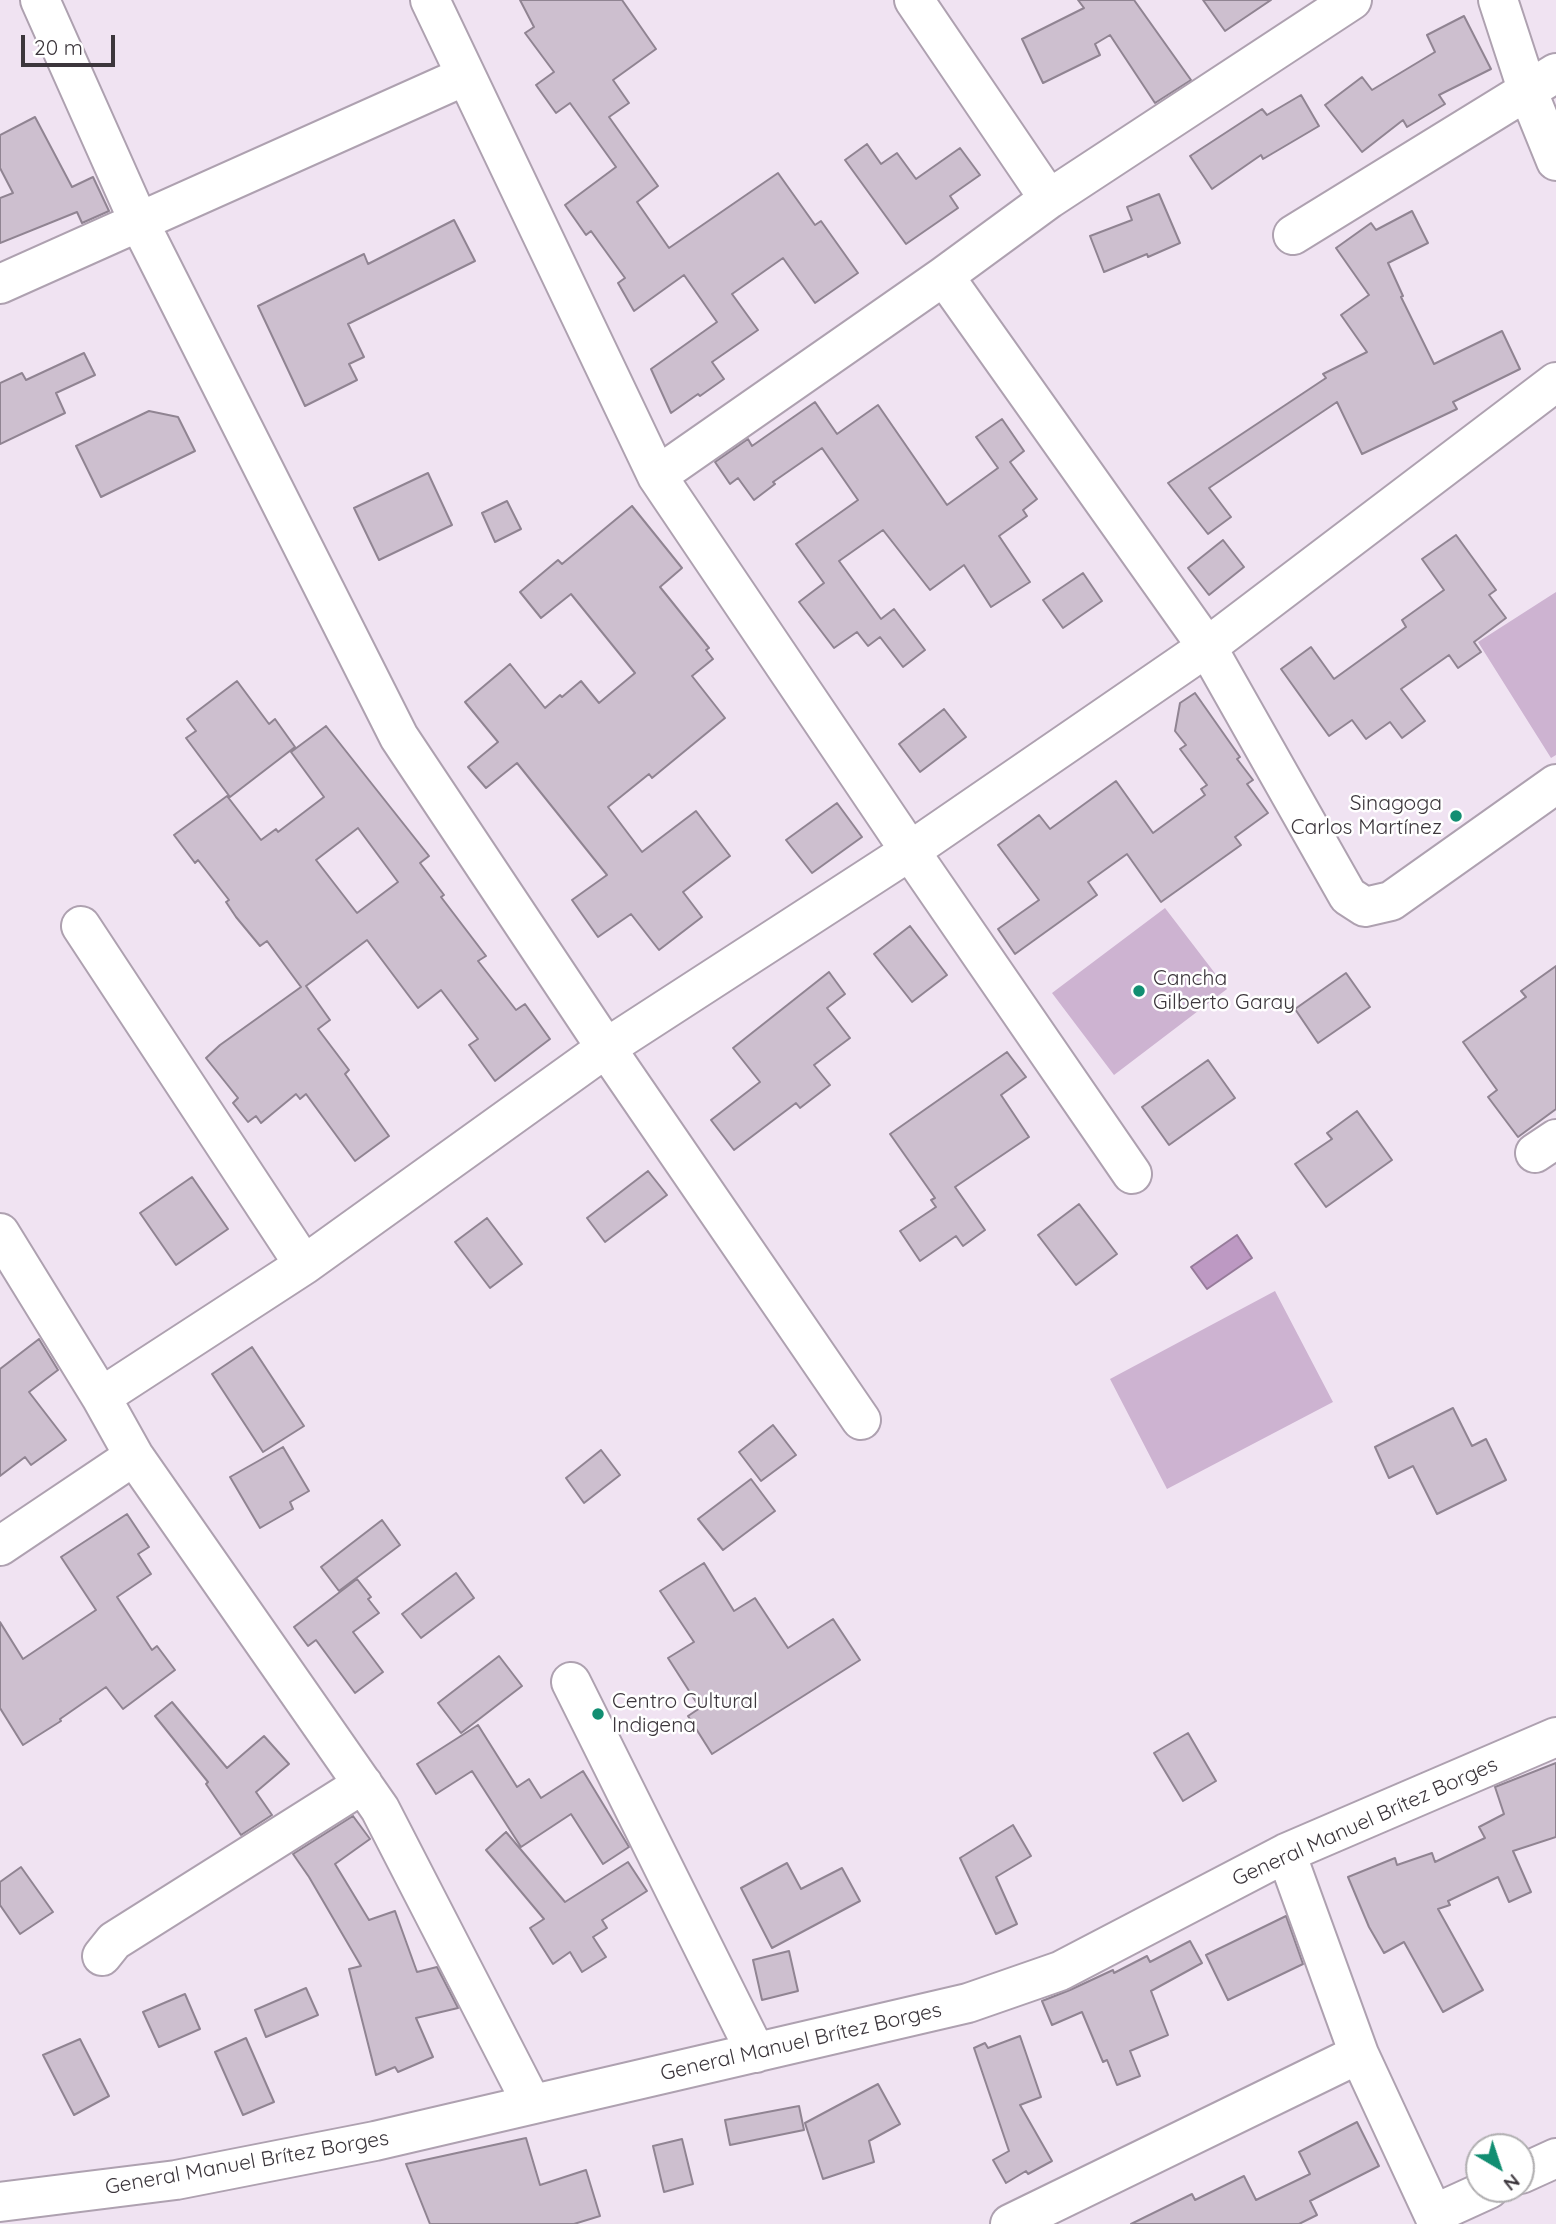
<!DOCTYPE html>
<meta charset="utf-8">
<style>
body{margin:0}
#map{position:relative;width:1556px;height:2224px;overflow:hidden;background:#f0e3f2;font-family:Quicksand,sans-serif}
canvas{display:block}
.north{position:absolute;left:1465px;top:2133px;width:70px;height:70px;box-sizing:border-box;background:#fff;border:2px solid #b1afb1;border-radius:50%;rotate:141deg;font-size:19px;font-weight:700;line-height:28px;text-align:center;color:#3c363c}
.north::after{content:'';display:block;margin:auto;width:24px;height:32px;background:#128e72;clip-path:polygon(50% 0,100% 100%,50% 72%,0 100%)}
.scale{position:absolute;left:21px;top:35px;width:94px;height:32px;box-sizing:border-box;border:4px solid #3c363c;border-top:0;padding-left:9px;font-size:21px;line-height:24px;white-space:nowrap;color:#3c363c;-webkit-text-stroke:5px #fff;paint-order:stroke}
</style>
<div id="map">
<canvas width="1556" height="2224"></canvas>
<div class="north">N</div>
<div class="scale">20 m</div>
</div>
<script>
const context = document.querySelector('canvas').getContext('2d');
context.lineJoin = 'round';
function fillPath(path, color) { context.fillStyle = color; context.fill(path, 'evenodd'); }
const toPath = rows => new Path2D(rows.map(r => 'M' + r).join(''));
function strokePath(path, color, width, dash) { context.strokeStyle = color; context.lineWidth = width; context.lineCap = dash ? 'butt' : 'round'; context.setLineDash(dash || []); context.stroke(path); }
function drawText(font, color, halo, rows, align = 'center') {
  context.font = font + ' Quicksand,sans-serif'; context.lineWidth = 5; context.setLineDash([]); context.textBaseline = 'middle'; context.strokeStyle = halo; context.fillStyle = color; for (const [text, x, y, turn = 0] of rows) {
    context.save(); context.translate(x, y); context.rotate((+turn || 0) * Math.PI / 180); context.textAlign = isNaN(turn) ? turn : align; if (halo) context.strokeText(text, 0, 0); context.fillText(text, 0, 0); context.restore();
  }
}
const green = toPath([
 [1556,592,1556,755,1551,758,1478,642],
 [1165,908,1227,989,1114,1075,1052,993],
 [1275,1291,1333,1402,1167,1489,1110,1379]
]);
const water = toPath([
 [1237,1235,1252,1258,1207,1289,1191,1267,1237,1235]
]);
const building = toPath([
 [520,0,622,0,656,49,613,80,629,103,609,117,658,186,637,202,669,248,778,173,815,225,821,221,858,273,815,303,783,258,732,294,758,330,712,362,724,379,700,396,698,394,671,413,651,369,717,322,684,275,634,311,618,283,625,278,591,231,586,235,565,205,616,167,570,103,556,113,536,85,554,72,525,33,534,27,520,0],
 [1078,0,1134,0,1191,80,1155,103,1110,35,1095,44,1100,55,1043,83,1022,39,1084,8,1078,0],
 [1203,0,1271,0,1225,31,1203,0],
 [1464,16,1491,69,1439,95,1445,104,1407,127,1403,120,1362,152,1325,105,1362,77,1372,90,1435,52,1427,35,1464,16],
 [1301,95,1319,126,1263,159,1261,155,1212,189,1190,156,1262,109,1267,115,1301,95],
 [35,117,72,187,93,177,109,211,82,223,77,212,0,243,0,198,13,193,0,168,0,135,35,117],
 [867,144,881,164,897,153,916,179,960,148,980,175,950,196,958,208,906,244,845,160,867,144],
 [1159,194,1180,243,1148,257,1147,254,1104,272,1090,236,1132,220,1127,207,1159,194],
 [1412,211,1428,243,1388,263,1403,296,1401,297,1434,364,1502,331,1520,369,1453,402,1457,409,1362,454,1337,402,1209,488,1231,517,1208,534,1168,483,1326,378,1323,374,1367,352,1341,315,1369,295,1336,248,1371,223,1376,230,1412,211],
 [454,220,475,261,348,324,364,357,349,364,357,380,305,406,258,306,364,254,368,264,454,220],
 [84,353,95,375,56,393,65,413,0,444,0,383,22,373,26,380,84,353],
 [815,402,837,434,878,405,947,505,998,468,976,437,1002,419,1024,451,1010,462,1037,499,1023,510,1027,516,999,536,1030,582,991,607,964,565,930,590,883,530,839,561,881,619,894,609,925,650,903,667,880,637,868,646,857,632,834,648,799,602,824,583,796,544,858,500,822,448,773,482,775,484,754,500,738,478,730,484,715,462,748,439,752,446,815,402],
 [149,411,178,417,195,451,101,497,76,446,149,411],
 [428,473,452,525,379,560,354,508,428,473],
 [507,501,521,529,495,542,482,513,507,501],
 [632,506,682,568,660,587,709,648,706,650,713,659,692,676,725,718,652,778,649,774,608,807,642,852,696,811,730,856,683,892,702,917,659,950,631,914,598,937,572,900,607,875,517,763,486,788,468,767,498,742,465,702,510,664,545,708,560,695,562,697,581,681,599,703,635,673,571,594,541,618,520,592,558,560,562,564,632,506],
 [1456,535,1496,590,1489,595,1506,618,1474,642,1481,652,1458,668,1449,655,1401,689,1425,721,1402,738,1390,722,1366,739,1352,720,1329,736,1281,669,1311,647,1334,679,1406,627,1402,620,1444,590,1422,559,1456,535],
 [1223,540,1244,567,1209,595,1188,568,1223,540],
 [1083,573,1102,601,1063,628,1043,600,1083,573],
 [237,681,269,724,275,719,295,747,230,797,186,738,196,731,187,719,237,681],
 [1195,693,1240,757,1237,759,1253,780,1247,784,1268,813,1235,837,1241,845,1161,902,1127,854,1088,882,1097,895,1015,954,998,929,1039,900,998,845,1039,815,1050,829,1116,781,1153,833,1205,795,1201,789,1207,785,1180,749,1186,745,1175,731,1180,703,1195,693],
 [944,709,966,737,920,772,899,744,944,709],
 [326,726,429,856,420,863,444,895,441,897,486,956,478,961,516,1010,525,1004,550,1039,495,1081,469,1045,478,1039,441,990,418,1008,367,940,306,986,330,1020,318,1029,349,1070,345,1074,389,1136,355,1161,306,1094,300,1099,296,1094,261,1123,256,1116,248,1122,233,1103,238,1098,206,1058,220,1045,301,987,267,941,260,946,236,917,226,902,229,900,198,860,195,863,174,835,227,796,261,840,276,829,278,832,324,797,291,752,326,726],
 [358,828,398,882,357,913,316,860,358,828],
 [837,803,862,837,812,873,786,840,837,803],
 [910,926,947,975,912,1002,874,954,910,926],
 [1556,966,1556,1109,1518,1137,1488,1097,1497,1090,1463,1042,1526,997,1521,991,1556,966],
 [829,972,845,994,827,1008,850,1038,814,1065,830,1085,800,1108,796,1103,734,1150,711,1120,760,1082,733,1048,829,972],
 [1346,973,1370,1007,1318,1043,1295,1009,1346,973],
 [1007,1052,1026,1077,1001,1095,1029,1137,955,1187,985,1230,963,1246,956,1236,920,1261,900,1231,936,1207,931,1200,935,1198,890,1134,1007,1052],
 [1208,1060,1235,1098,1169,1145,1142,1107,1208,1060],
 [1357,1111,1392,1160,1326,1207,1295,1164,1332,1139,1327,1133,1357,1111],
 [648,1171,667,1195,605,1242,587,1218,648,1171],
 [192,1177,228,1229,176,1265,140,1213,192,1177],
 [1079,1204,1117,1254,1076,1285,1038,1235,1079,1204],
 [487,1218,522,1264,490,1288,455,1242,487,1218],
 [39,1339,58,1370,29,1392,66,1440,31,1465,25,1457,0,1476,0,1369,39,1339],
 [252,1347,304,1426,263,1452,212,1374,252,1347],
 [1453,1408,1472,1446,1486,1439,1506,1480,1437,1514,1413,1466,1389,1478,1375,1447,1453,1408],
 [773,1425,796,1455,761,1481,739,1452,773,1425],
 [283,1447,309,1491,290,1502,293,1509,260,1528,230,1477,283,1447],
 [601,1450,620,1475,584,1503,566,1478,601,1450],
 [751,1479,775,1511,723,1550,698,1519,751,1479],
 [127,1514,149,1547,138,1554,151,1574,117,1597,152,1650,157,1646,175,1670,123,1709,106,1687,60,1719,61,1721,23,1745,0,1708,0,1622,23,1659,96,1610,61,1557,127,1514],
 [382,1520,400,1545,339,1591,321,1567,382,1520],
 [704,1563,734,1611,755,1598,788,1648,833,1619,860,1660,712,1754,688,1716,700,1708,668,1658,694,1642,660,1591,704,1563],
 [456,1573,474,1598,421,1638,402,1614,456,1573],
 [357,1579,371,1597,368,1599,379,1613,353,1632,383,1672,355,1693,316,1640,308,1646,294,1627,357,1579],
 [499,1656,522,1686,461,1733,438,1703,499,1656],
 [172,1702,227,1768,264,1736,289,1764,256,1792,272,1815,241,1835,206,1784,208,1782,155,1716,172,1702],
 [478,1725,517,1787,529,1779,541,1798,583,1771,629,1847,603,1864,571,1814,521,1847,472,1771,436,1794,417,1764,478,1725],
 [1188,1733,1216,1781,1183,1801,1154,1753,1188,1733],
 [1556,1763,1556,1837,1513,1851,1531,1892,1509,1902,1498,1877,1448,1901,1450,1905,1438,1909,1483,1990,1443,2012,1404,1942,1384,1953,1369,1927,1348,1877,1395,1858,1397,1865,1432,1853,1435,1862,1485,1838,1479,1827,1504,1814,1495,1787,1556,1763],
 [353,1816,370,1839,335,1864,369,1920,395,1911,417,1972,437,1967,458,2008,416,2018,433,2057,398,2072,395,2067,376,2075,349,1969,361,1966,309,1877,293,1854,353,1816],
 [1013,1825,1031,1856,996,1877,1017,1924,996,1934,960,1858,1013,1825],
 [506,1832,565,1902,628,1862,647,1891,602,1920,607,1928,593,1937,606,1957,582,1972,570,1952,553,1964,530,1928,544,1919,486,1850,506,1832],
 [787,1863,801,1889,842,1868,860,1901,772,1948,741,1888,787,1863],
 [21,1867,53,1912,20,1934,0,1905,0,1882,21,1867],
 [1286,1916,1303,1964,1228,2000,1206,1955,1286,1916],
 [1190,1941,1202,1963,1151,1991,1168,2035,1130,2051,1140,2076,1117,2085,1107,2060,1103,2062,1082,2012,1052,2025,1042,2001,1070,1990,1113,1970,1114,1973,1147,1956,1150,1962,1190,1941],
 [789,1951,798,1991,762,2000,753,1960,789,1951],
 [306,1988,318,2015,266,2037,255,2010,306,1988],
 [185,1994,200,2029,159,2047,143,2012,185,1994],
 [1020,2036,1041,2097,1020,2105,1052,2161,1028,2174,1026,2171,1006,2183,993,2160,1009,2151,974,2048,985,2043,988,2048,1020,2036],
 [246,2038,274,2102,243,2115,215,2052,246,2038],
 [80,2039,109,2096,74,2115,43,2055,80,2039],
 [878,2084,900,2124,869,2141,874,2162,823,2179,805,2123,878,2084],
 [799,2106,804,2130,730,2145,725,2120,799,2106],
 [1357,2122,1379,2166,1310,2201,1317,2215,1299,2224,1131,2224,1192,2194,1195,2200,1244,2176,1256,2200,1310,2174,1299,2152,1357,2122],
 [526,2138,540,2185,586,2170,600,2216,574,2224,430,2224,406,2164,526,2138],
 [682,2139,693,2184,664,2192,653,2146,682,2139]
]);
const minor = toPath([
 [40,0,139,222,399,737,606,1048,861,1420],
 [430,0,657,476,910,851,1132,1174],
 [914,0,1049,199],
 [1498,0,1528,92,1556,161],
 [1293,235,1556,73],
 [944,276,1207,647,1348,896,1365,907,1391,901,1556,784],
 [0,284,465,76],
 [657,476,944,276,1049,199,1352,0],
 [81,926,304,1265],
 [1535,1153,1556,1139],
 [0,1233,101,1397,134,1456,380,1809,532,2104],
 [101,1397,304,1265,606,1048,910,851,1207,647,1556,382],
 [0,1546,134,1456],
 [571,1682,756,2053],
 [1286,1853,1359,2054,1438,2224],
 [102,1956,114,1941,363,1784],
 [1521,2174,1556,2158],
 [0,2202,176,2180,375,2141,968,2003,1060,1971,1286,1853,1556,1737],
 [1434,2214,1489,2189],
 [1010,2224,1359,2054]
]);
const markers = [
 [1456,816,7,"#128e72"],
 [1139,991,7,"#128e72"],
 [598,1714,7,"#128e72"]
];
const poiNames = [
 ["Sinagoga",1442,804,"right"],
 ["Carlos Martínez",1442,828,"right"],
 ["Cancha",1153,979],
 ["Gilberto Garay",1153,1003],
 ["Centro Cultural",612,1702],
 ["Indigena",612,1726]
];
const streetNames = [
 ["General Manuel Brítez Borges",1365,1822,-24],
 ["General Manuel Brítez Borges",801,2042,-13],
 ["General Manuel Brítez Borges",247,2163,-10]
];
fillPath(green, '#cdb3d1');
fillPath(water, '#bd99c3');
strokePath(water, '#967b9a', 2);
fillPath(building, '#cdbfcf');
strokePath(building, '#908492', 2);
strokePath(minor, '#aea1b0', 42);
strokePath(minor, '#fff', 38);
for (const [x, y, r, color] of markers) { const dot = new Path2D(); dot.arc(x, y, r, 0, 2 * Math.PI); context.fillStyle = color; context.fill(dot); strokePath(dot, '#fff', 2.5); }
drawText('21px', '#3c363c', '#fff', poiNames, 'left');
drawText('21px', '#3c363c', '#fff', streetNames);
</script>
